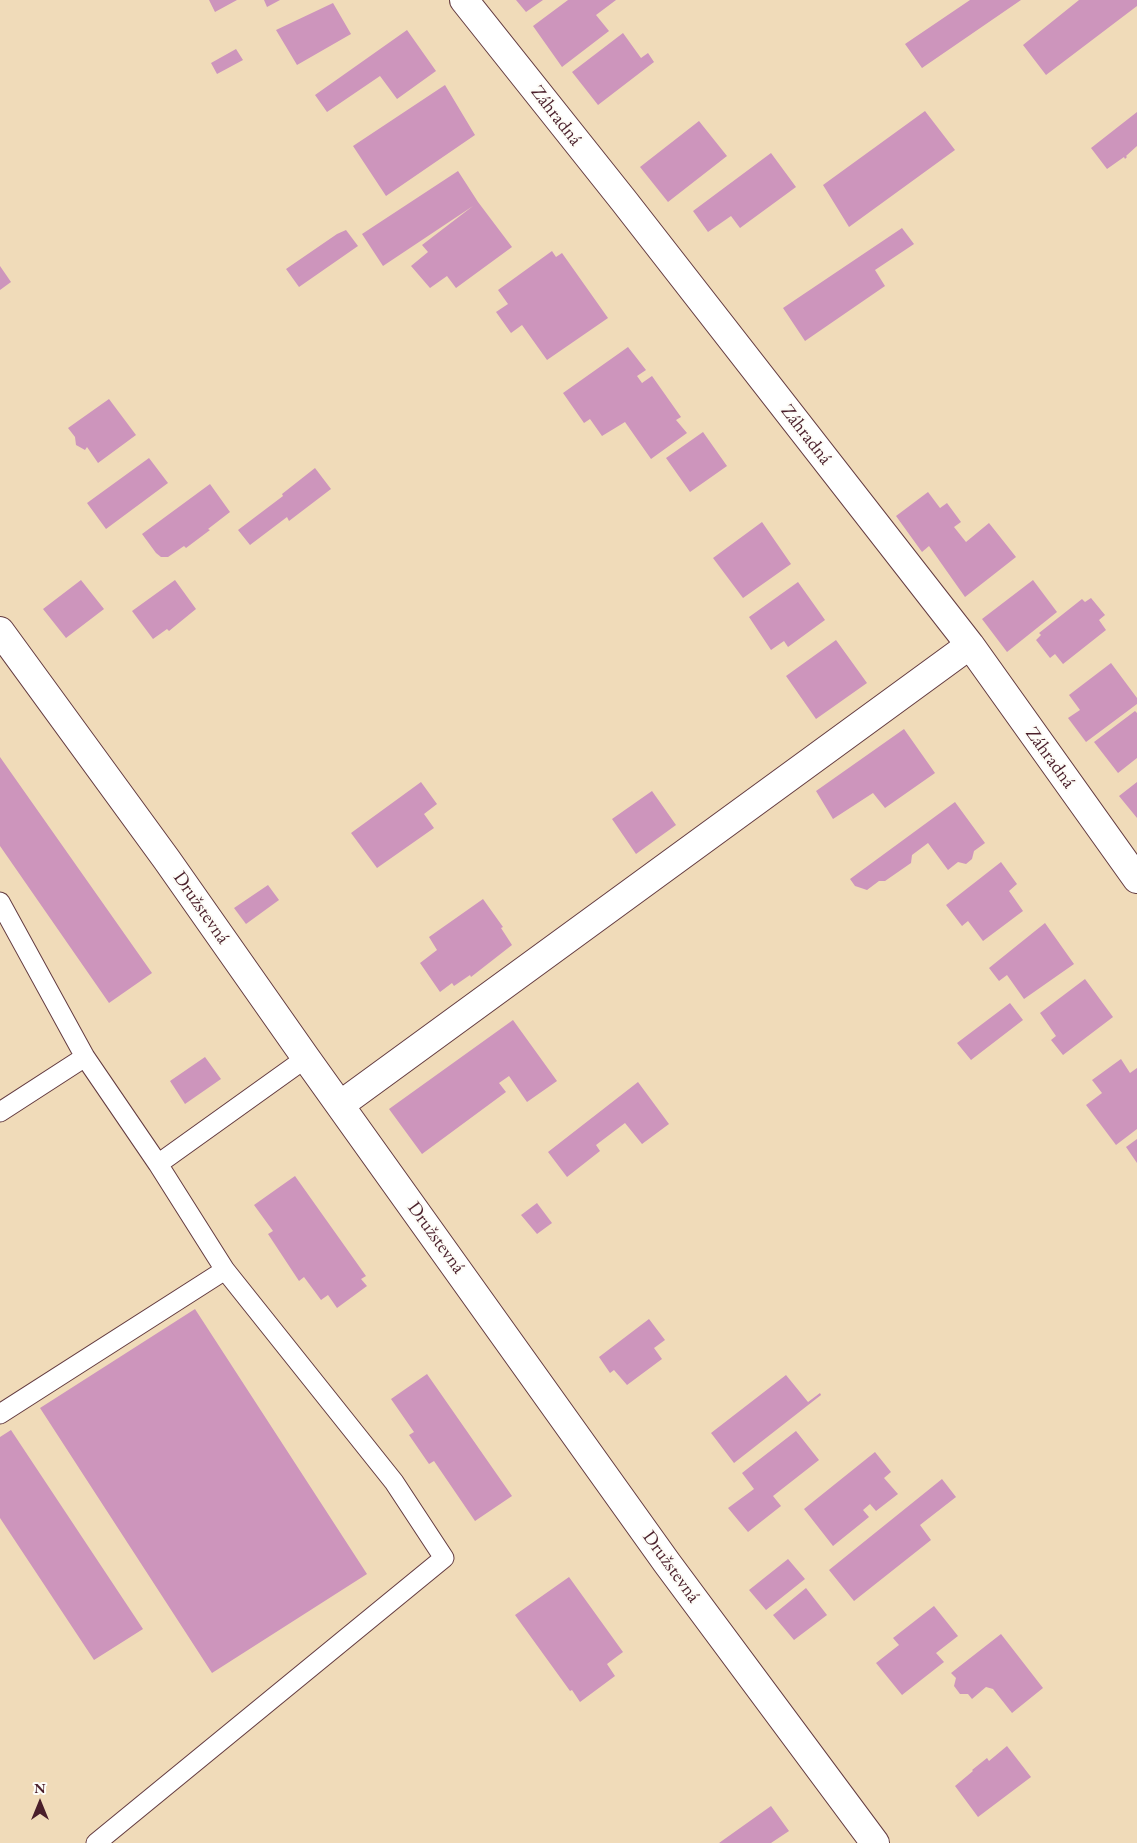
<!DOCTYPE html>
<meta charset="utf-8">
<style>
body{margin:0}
#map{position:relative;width:1137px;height:1843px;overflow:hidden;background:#f0dbb9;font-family:"EB Garamond",serif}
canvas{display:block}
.north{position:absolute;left:15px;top:1778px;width:50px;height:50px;-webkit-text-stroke:4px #fdfcf7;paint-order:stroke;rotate:0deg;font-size:14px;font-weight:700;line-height:20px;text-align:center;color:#4a1f2b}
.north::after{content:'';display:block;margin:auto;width:18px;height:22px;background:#4a1f2b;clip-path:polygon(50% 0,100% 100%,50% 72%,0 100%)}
</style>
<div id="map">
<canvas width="1137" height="1843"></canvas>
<div class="north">N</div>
</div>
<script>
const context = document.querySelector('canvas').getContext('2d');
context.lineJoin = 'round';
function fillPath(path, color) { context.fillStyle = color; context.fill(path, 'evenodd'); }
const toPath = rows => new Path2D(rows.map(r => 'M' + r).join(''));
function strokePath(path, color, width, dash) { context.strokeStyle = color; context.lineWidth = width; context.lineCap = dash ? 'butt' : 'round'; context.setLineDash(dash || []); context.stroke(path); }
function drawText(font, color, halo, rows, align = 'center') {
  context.font = font + ' "EB Garamond",serif'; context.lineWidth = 4; context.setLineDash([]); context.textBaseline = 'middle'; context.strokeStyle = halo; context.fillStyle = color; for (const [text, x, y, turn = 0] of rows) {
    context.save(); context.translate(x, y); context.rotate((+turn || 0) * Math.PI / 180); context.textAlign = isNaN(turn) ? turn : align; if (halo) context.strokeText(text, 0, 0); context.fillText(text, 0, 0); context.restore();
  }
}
const building = toPath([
 [209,0,237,0,215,12],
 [264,0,280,0,267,7],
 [516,0,543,0,526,12],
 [568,0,616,0,596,15,609,31,562,67,533,26],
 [970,0,1021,0,922,68,905,44],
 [1079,0,1137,0,1137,6,1046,75,1023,45],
 [333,3,351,34,297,65,276,30],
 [407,30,436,71,397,99,380,76,327,112,315,95],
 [623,33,641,58,648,53,654,62,598,105,572,72],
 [236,49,243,60,217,74,211,63],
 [445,85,475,135,386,196,353,146],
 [925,111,955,150,849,227,823,185],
 [1137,112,1137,146,1126,156,1127,157,1125,159,1124,157,1107,169,1091,148],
 [699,121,727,156,668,202,640,167],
 [771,153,796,187,740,228,731,216,708,232,693,211],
 [458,171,478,202,512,247,456,288,447,276,430,288,411,266,428,252,422,245,473,206,383,266,362,234],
 [902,228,914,244,875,270,885,286,805,341,783,308],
 [346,230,358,246,299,287,286,269,337,234],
 [552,251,556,257,562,253,608,318,547,360,522,325,511,333,496,312,508,304,498,290],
 [0,266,11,282,0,290],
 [628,347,646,370,637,376,642,383,652,376,681,417,676,420,687,433,651,459,625,422,602,436,590,419,584,423,563,393],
 [109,399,136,435,98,463,87,447,85,450,76,445,75,437,68,428],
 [703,432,727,466,690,492,666,458],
 [149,458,168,483,106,529,87,503],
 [315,468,331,489,289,521,287,517,250,545,238,530,283,496,282,494],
 [210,484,230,512,208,529,210,530,186,548,184,546,168,557,161,557,156,553,142,534],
 [928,492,940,508,947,503,961,522,954,527,966,542,989,523,1016,557,965,597,929,546,922,552,896,516],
 [762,522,791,564,743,598,713,558],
 [81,580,104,609,66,638,43,609],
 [175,580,196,609,169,631,167,629,153,639,132,611],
 [1033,580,1057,612,1007,652,982,619],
 [798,582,825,620,788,647,784,641,771,650,749,617],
 [1091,598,1105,615,1099,620,1106,630,1063,664,1055,654,1050,658,1036,640,1041,635,1039,633,1082,599,1085,602],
 [836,640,867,683,816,719,786,676],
 [1111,663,1137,698,1137,704,1086,742,1068,718,1080,710,1069,695],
 [1135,711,1137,713,1137,758,1118,773,1094,742],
 [904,729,935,773,885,808,873,793,833,819,816,791],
 [0,757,152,973,109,1003,0,846],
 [421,782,437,804,424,814,434,828,377,868,351,833],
 [1137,782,1137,818,1119,796],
 [652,791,676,825,636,854,612,819],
 [955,802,985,843,974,851,972,859,966,864,958,862,948,870,928,843,912,855,911,863,885,881,879,881,867,890,855,886,850,879],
 [1001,862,1017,884,1009,891,1023,911,983,941,968,921,962,926,946,905],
 [268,885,279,900,246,924,234,908],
 [483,899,503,927,501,928,512,945,471,977,470,975,454,986,452,983,440,992,420,963,437,950,429,937],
 [1045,923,1074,964,1024,999,1007,975,999,981,989,968],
 [1085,979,1113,1017,1063,1055,1051,1040,1056,1036,1040,1013],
 [1010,1003,1023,1020,971,1060,957,1043],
 [513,1020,557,1081,527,1102,509,1076,499,1083,506,1092,422,1154,389,1109],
 [205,1057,221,1079,185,1104,170,1081],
 [1121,1059,1130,1073,1137,1068,1137,1129,1116,1145,1086,1105,1102,1093,1092,1080],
 [638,1082,669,1124,642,1144,625,1123,596,1145,600,1151,567,1177,548,1152],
 [1137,1139,1137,1163,1126,1147],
 [295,1176,366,1276,361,1279,367,1286,337,1308,328,1295,321,1300,304,1277,299,1281,268,1234,273,1231,254,1205],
 [537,1203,552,1223,537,1234,521,1215],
 [195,1309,367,1574,212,1673,40,1408],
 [649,1319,665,1340,654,1348,662,1359,627,1385,614,1370,610,1373,599,1357],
 [427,1374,512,1496,475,1521,434,1461,429,1464,409,1435,414,1432,391,1399],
 [786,1375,808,1402,820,1393,821,1395,734,1463,711,1433],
 [11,1430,143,1629,94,1660,0,1518,0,1437],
 [796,1431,819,1460,773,1496,781,1506,748,1532,728,1508,754,1489,742,1473],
 [875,1452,891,1472,884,1478,898,1494,876,1511,870,1504,863,1510,869,1517,833,1546,804,1509],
 [942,1479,956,1497,920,1525,931,1540,854,1601,829,1570],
 [788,1559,805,1579,766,1610,749,1590],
 [569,1577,623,1652,607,1664,615,1676,580,1702,572,1690,570,1691,515,1615],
 [806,1588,827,1615,794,1640,773,1615],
 [934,1606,958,1636,936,1653,944,1662,902,1695,876,1663,899,1645,893,1638],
 [1001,1634,1043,1688,1012,1713,993,1689,986,1687,972,1699,968,1694,960,1694,954,1686,956,1678,951,1673],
 [1007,1746,1031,1777,978,1817,955,1786,973,1771,972,1770,987,1758,989,1761],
 [771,1806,789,1831,771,1843,719,1843]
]);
const lane = toPath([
 [0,902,85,1057,158,1164,225,1270,394,1482,444,1558,96,1843],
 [0,1112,85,1057],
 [158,1164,306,1058],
 [0,1414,225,1270]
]);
const street = toPath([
 [464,0,624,201,970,645,1137,879],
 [0,631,167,860,306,1058,667,1563,875,1843],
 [340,1105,970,645]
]);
const streetNames = [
 ["Záhradná",556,116,52],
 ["Záhradná",806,435,52],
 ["Záhradná",1050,758,54],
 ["Družstevná",201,908,55],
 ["Družstevná",436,1238,54],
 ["Družstevná",671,1567,54]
];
fillPath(building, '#cd95bc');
strokePath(lane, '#633b40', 21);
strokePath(street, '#633b40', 30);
strokePath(lane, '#fff', 19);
strokePath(street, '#fff', 28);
drawText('19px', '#4a1f2b', '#fdfcf7', streetNames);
</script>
